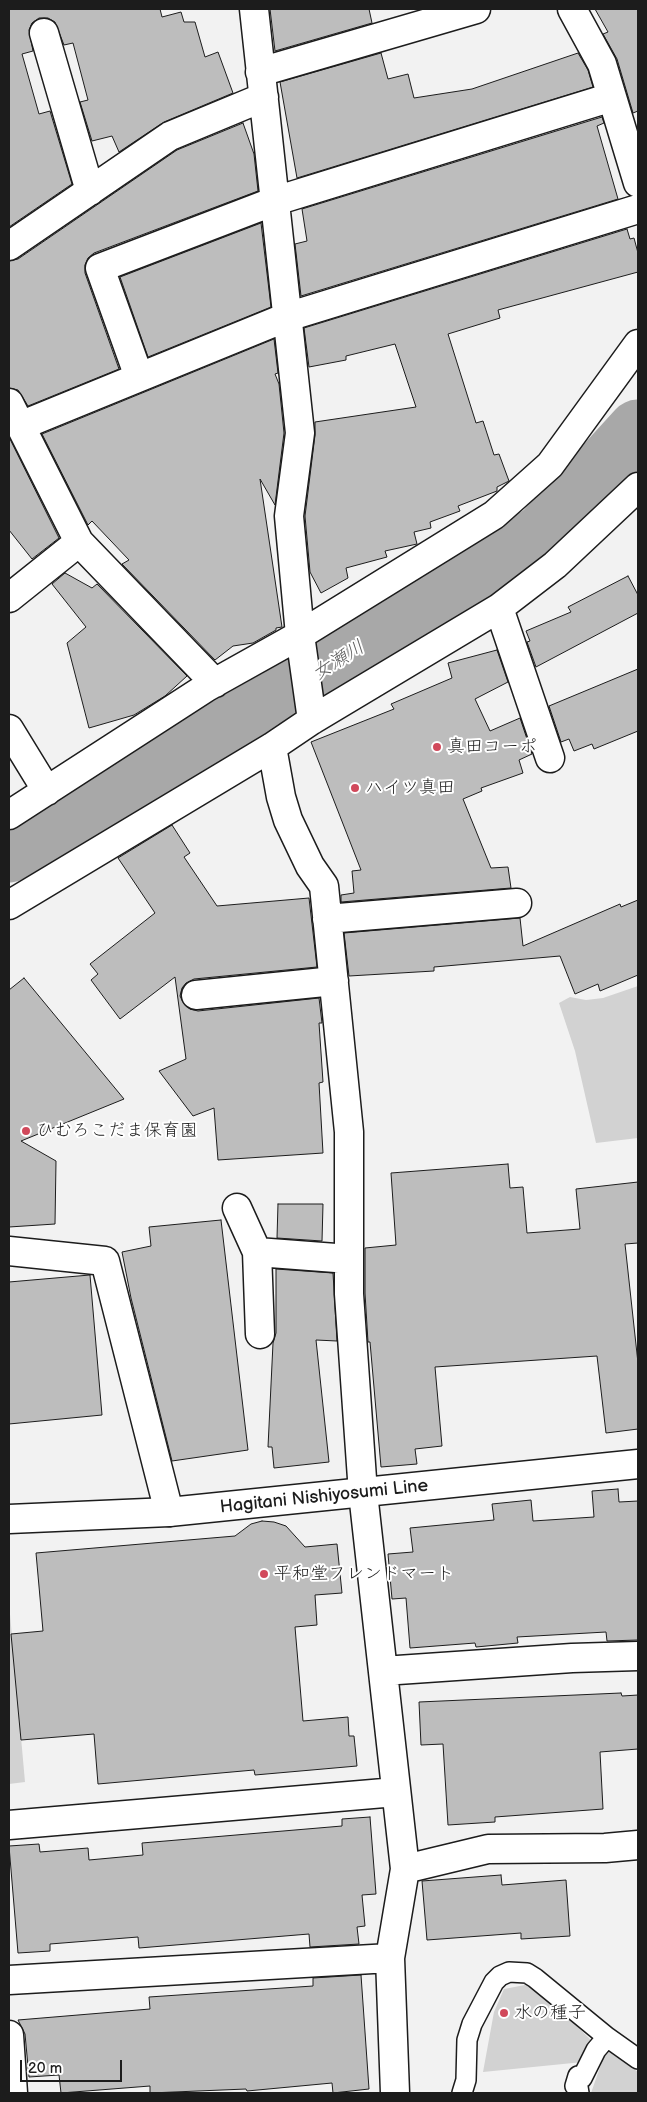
<!DOCTYPE html>
<meta charset="utf-8">
<style>
body{margin:0}
#map{position:relative;width:647px;height:2102px;overflow:hidden;background:#f2f2f2;font-family:"Balsamiq Sans",sans-serif}
canvas{display:block}
.frame{position:absolute;inset:0;border:10px solid #1c1c1c;pointer-events:none}
.scale{position:absolute;left:20px;top:2060px;width:102px;height:22px;box-sizing:border-box;border:2px solid #1c1c1c;border-top:0;padding-left:6px;font-size:15px;line-height:18px;white-space:nowrap;color:#1c1c1c;-webkit-text-stroke:4px #fff;paint-order:stroke}
</style>
<div id="map">
<canvas width="647" height="2102"></canvas>
<div class="frame"></div>
<div class="scale">20 m</div>
</div>
<script>
const context = document.querySelector('canvas').getContext('2d');
context.lineJoin = 'round';
function fillPath(path, color) { context.fillStyle = color; context.fill(path, 'evenodd'); }
const toPath = rows => new Path2D(rows.map(r => 'M' + r).join(''));
function strokePath(path, color, width, dash) { context.strokeStyle = color; context.lineWidth = width; context.lineCap = dash ? 'butt' : 'round'; context.setLineDash(dash || []); context.stroke(path); }
function drawText(font, color, halo, rows, align = 'center') {
  context.font = font + ' "Balsamiq Sans","Klee One",sans-serif'; context.lineWidth = 4; context.setLineDash([]); context.textBaseline = 'middle'; context.strokeStyle = halo; context.fillStyle = color; for (const [text, x, y, turn = 0] of rows) {
    context.save(); context.translate(x, y); context.rotate((+turn || 0) * Math.PI / 180); context.textAlign = isNaN(turn) ? turn : align; if (halo) context.strokeText(text, 0, 0); context.fillText(text, 0, 0); context.restore();
  }
}
const green = toPath([
 [638,986,638,1138,596,1143,575,1051,559,1003,570,997,586,1000,603,998],
 [9,1603,25,1782,9,1784],
 [525,1985,546,1996,593,2042,583,2062,483,2072,494,2012,504,1989],
 [606,2050,638,2072,638,2093,591,2093]
]);
const river = toPath([
 [9,852,279,699,489,570,544,533,638,430]
]);
const building = toPath([
 [9,9,160,9,162,17,181,12,184,22,195,22,205,57,218,52,233,93,164,122,119,152,112,136,92,141,80,102,88,100,73,43,64,45,55,22,48,18,39,18,32,23,29,30,33,51,22,54,39,114,50,111,72,184,9,227,9,9],
 [270,9,369,9,372,23,275,51,270,9],
 [595,9,638,9,638,111,633,113,617,59,603,34,608,32,595,9],
 [381,53,388,79,408,74,414,98,472,89,578,53,588,70,593,87,297,178,280,82,381,53],
 [602,117,604,123,597,126,618,199,301,296,295,244,307,241,302,209,602,117],
 [243,123,254,154,258,191,94,253,88,258,85,265,85,273,119,369,28,406,18,390,9,388,9,261,18,259,177,150,243,123],
 [261,223,271,307,148,357,120,277,261,223],
 [627,229,630,239,634,238,638,253,638,272,498,310,500,318,448,334,476,423,483,421,494,455,499,454,509,481,497,487,497,491,458,506,460,511,430,522,431,528,414,532,417,544,385,551,387,557,346,568,348,578,321,593,310,572,305,516,315,435,315,422,416,407,395,344,346,356,346,360,309,367,304,328,627,229],
 [274,339,278,373,275,374,279,384,284,433,275,505,260,479,282,627,276,628,276,630,253,643,233,646,215,660,122,564,129,560,92,521,88,525,42,434,274,339],
 [9,437,59,538,32,559,9,530,9,437],
 [65,573,92,588,97,584,187,676,165,696,134,715,89,728,67,643,86,627,52,584,65,573],
 [628,576,638,595,638,613,536,667,527,642,530,641,526,631,571,612,568,607,628,576],
 [497,650,508,682,475,699,490,731,520,718,532,754,519,760,523,773,481,788,482,791,463,799,491,868,508,867,511,888,341,902,341,895,354,893,352,871,361,870,311,742,394,709,391,704,452,678,448,663,497,650],
 [638,669,638,731,594,749,592,744,574,751,569,739,561,742,549,706,638,669],
 [172,825,190,853,184,857,217,906,309,898,317,967,194,979,186,983,182,988,180,996,184,1004,190,1009,198,1011,319,998,322,1023,319,1023,323,1082,319,1083,323,1153,218,1160,214,1108,193,1116,159,1071,186,1059,175,977,120,1019,91,980,98,974,90,964,155,913,118,858,172,825],
 [638,900,638,975,600,991,598,984,575,994,560,956,434,967,434,971,349,976,344,933,520,918,523,946,620,904,621,907,638,900],
 [24,978,124,1099,21,1141,56,1161,55,1224,9,1227,9,990,24,978],
 [508,1164,510,1188,523,1187,527,1233,580,1229,576,1189,638,1182,638,1243,625,1244,638,1363,638,1429,606,1433,597,1356,435,1367,442,1446,415,1449,417,1464,381,1467,370,1342,368,1342,365,1293,365,1248,396,1245,391,1173,508,1164],
 [278,1204,323,1204,322,1241,277,1238,278,1204],
 [221,1220,248,1450,172,1461,131,1298,122,1252,151,1246,149,1227,221,1220],
 [276,1269,333,1273,337,1341,316,1340,329,1462,274,1468,272,1447,268,1447,273,1343,276,1333,276,1269],
 [90,1275,102,1415,9,1424,9,1282,90,1275],
 [618,1489,619,1502,638,1501,638,1640,607,1641,606,1632,517,1637,518,1643,476,1647,475,1643,410,1648,406,1598,392,1599,388,1554,413,1552,410,1528,494,1520,492,1504,531,1500,533,1521,594,1517,592,1491,618,1489],
 [262,1521,274,1522,286,1526,305,1547,337,1544,342,1593,315,1595,317,1625,295,1627,303,1721,348,1717,349,1736,354,1736,357,1766,255,1775,254,1770,98,1784,94,1734,21,1740,11,1634,43,1631,36,1553,235,1536,251,1524,262,1521],
 [621,1693,622,1696,638,1695,638,1749,600,1752,603,1809,495,1817,495,1822,448,1825,443,1744,421,1745,419,1702,621,1693],
 [370,1817,376,1894,362,1895,365,1926,357,1927,359,1944,310,1947,309,1934,139,1948,138,1937,50,1944,50,1951,18,1953,9,1846,39,1844,40,1852,88,1848,89,1860,143,1855,142,1843,342,1826,342,1819,370,1817],
 [501,1875,502,1885,566,1880,570,1936,521,1939,521,1933,427,1940,422,1881,501,1875],
 [361,1975,369,2089,333,2093,332,2083,247,2091,246,2089,150,2093,150,2086,61,2093,59,2075,29,2077,25,2034,18,2020,150,2009,149,1997,313,1986,313,1978,361,1975]
]);
const lane = toPath([
 [462,2093,466,2080,467,2040,472,2024,494,1982,500,1976,509,1972,527,1973,535,1978,607,2037],
 [579,2093,578,2087,575,2086,578,2076,582,2078,596,2050,607,2037,638,2059]
]);
const street = toPath([
 [254,9,300,433,289,516,300,635,312,720],
 [572,9,602,64,638,183],
 [44,33,90,191],
 [260,72,476,9],
 [9,246,170,136,264,97],
 [139,377,100,268,275,201,612,97],
 [9,403,79,542,215,683],
 [20,426,287,317,638,209],
 [9,598,79,542],
 [499,608,550,758],
 [9,729,47,791],
 [272,747,281,797,288,820,310,866,324,886,349,1132,349,1294,363,1493,405,1869,390,1958,395,2093],
 [9,815,207,687,300,635,494,515,550,465,638,344],
 [9,905,272,747,312,720,499,608,555,565,638,487],
 [327,919,517,903],
 [196,995,334,981],
 [237,1208,257,1252],
 [9,1251,105,1261,169,1512],
 [260,1334,257,1252,349,1259],
 [383,1671,572,1658,638,1656],
 [9,1825,396,1792],
 [405,1869,488,1849,605,1848,638,1845],
 [9,1980,390,1958],
 [9,2035,13,2093]
]);
const secondary = toPath([
 [9,1519,169,1512,638,1464]
]);
const markers = [
 [437,747,5,"#d1495b"],
 [355,788,5,"#d1495b"],
 [26,1131,5,"#d1495b"],
 [264,1574,5,"#d1495b"],
 [504,2013,5,"#d1495b"]
];
const poiNames = [
 ["真田コーポ",447,747],
 ["ハイツ真田",365,788],
 ["ひむろこだま保育園",36,1131],
 ["平和堂フレンドマート",274,1574],
 ["水の種子",514,2013]
];
const streetNames = [
 ["Hagitani Nishiyosumi Line",324,1497,-6]
];
const waterNames = [
 ["女瀬川",339,661,-32]
];
fillPath(green, '#d2d2d2');
strokePath(river, '#a8a8a8', 61);
fillPath(building, '#bdbdbd');
strokePath(building, '#1c1c1c', 1);
strokePath(lane, '#1c1c1c', 22);
strokePath(street, '#1c1c1c', 31);
strokePath(secondary, '#1c1c1c', 31);
strokePath(lane, '#fff', 19);
strokePath(street, '#fff', 28);
strokePath(secondary, '#fff', 28);
for (const [x, y, r, color] of markers) { const dot = new Path2D(); dot.arc(x, y, r, 0, 2 * Math.PI); context.fillStyle = color; context.fill(dot); strokePath(dot, '#fff', 2); }
drawText('18px', '#1c1c1c', '#fff', poiNames, 'left');
drawText('18px', '#1c1c1c', '#fff', streetNames);
drawText('italic 19px', '#5b5b5b', '#fff', waterNames);
</script>
